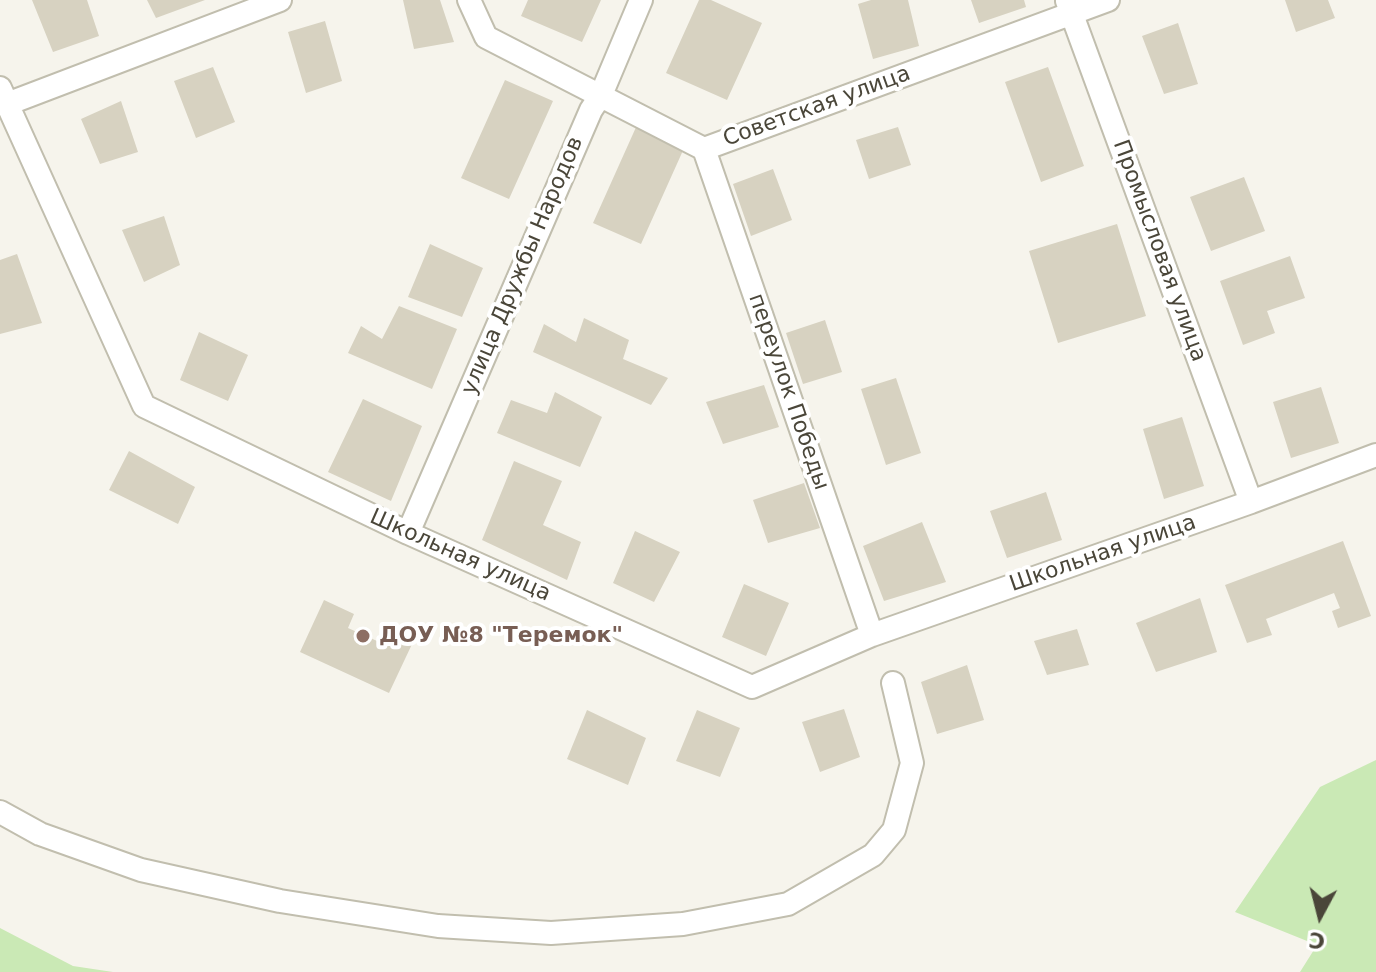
<!DOCTYPE html>
<meta charset="utf-8">
<style>
body{margin:0}
#map{position:relative;width:1376px;height:972px;overflow:hidden;background:#f6f4ec;font-family:"DejaVu Sans",sans-serif}
canvas{display:block}
.north{position:absolute;left:1280px;top:876px;width:80px;height:80px;-webkit-text-stroke:6px #fff;paint-order:stroke;rotate:187deg;font-size:22px;font-weight:700;line-height:32px;text-align:center;color:#4a4639}
.north::after{content:'';display:block;margin:auto;width:28px;height:36px;background:#4a4639;clip-path:polygon(50% 0,100% 100%,50% 72%,0 100%)}
</style>
<div id="map">
<canvas width="1376" height="972"></canvas>
<div class="north">С</div>
</div>
<script>
const context = document.querySelector('canvas').getContext('2d');
context.lineJoin = 'round';
function fillPath(path, color) { context.fillStyle = color; context.fill(path, 'evenodd'); }
const toPath = rows => new Path2D(rows.map(r => 'M' + r).join(''));
function strokePath(path, color, width, dash) { context.strokeStyle = color; context.lineWidth = width; context.lineCap = dash ? 'butt' : 'round'; context.setLineDash(dash || []); context.stroke(path); }
function drawText(font, color, halo, rows, align = 'center') {
  context.font = font + ' "DejaVu Sans",sans-serif'; context.lineWidth = 8; context.setLineDash([]); context.textBaseline = 'middle'; context.strokeStyle = halo; context.fillStyle = color; for (const [text, x, y, turn = 0] of rows) {
    context.save(); context.translate(x, y); context.rotate((+turn || 0) * Math.PI / 180); context.textAlign = isNaN(turn) ? turn : align; if (halo) context.strokeText(text, 0, 0); context.fillText(text, 0, 0); context.restore();
  }
}
const green = toPath([
 [1376,760,1376,972,1300,972,1317,945,1235,912,1320,787],
 [0,928,73,966,113,972,0,972]
]);
const building = toPath([
 [32,0,87,0,99,36,53,52],
 [147,0,205,0,156,18],
 [403,0,440,0,454,42,414,49],
 [528,0,601,0,582,42,521,16],
 [699,0,711,0,762,23,727,100,666,73],
 [871,0,908,0,919,46,873,59,858,4],
 [971,0,1024,0,1026,7,979,23],
 [1285,0,1328,0,1335,18,1296,32],
 [325,21,342,81,306,93,288,32],
 [1178,23,1198,84,1164,94,1142,36],
 [213,67,235,122,196,138,174,81],
 [1048,67,1084,166,1041,182,1005,82],
 [505,80,553,101,509,199,461,178],
 [121,101,138,152,100,164,81,119],
 [637,125,685,146,641,244,593,223],
 [898,127,911,165,869,179,856,140],
 [773,169,792,220,751,236,733,184],
 [1244,177,1265,231,1211,251,1190,197],
 [164,216,180,265,144,282,122,230],
 [1117,224,1146,316,1058,343,1029,251],
 [430,244,483,268,462,317,408,297],
 [17,254,42,323,0,334,0,260],
 [1290,256,1305,298,1267,311,1275,333,1243,345,1220,281],
 [399,306,457,329,432,389,348,353,361,326,382,339],
 [584,318,629,340,623,359,668,378,651,405,533,352,544,324,576,342],
 [825,320,842,372,803,384,786,333],
 [199,332,248,355,228,401,180,380],
 [896,378,921,453,886,465,861,389],
 [764,385,779,427,723,444,706,402],
 [1321,387,1339,443,1291,458,1273,402],
 [555,392,602,417,580,467,497,433,511,400,547,413],
 [363,399,422,426,391,501,328,472],
 [1182,417,1204,486,1164,499,1143,429],
 [129,451,195,487,178,524,109,490],
 [514,461,562,481,543,525,581,542,567,580,482,540],
 [804,483,820,528,768,543,753,500],
 [1046,492,1062,540,1007,558,990,511],
 [922,522,946,582,884,601,863,546],
 [635,531,680,552,654,602,613,583],
 [1343,541,1371,616,1338,628,1332,611,1340,608,1334,593,1266,619,1272,635,1247,643,1225,585],
 [744,584,789,603,766,656,722,637],
 [1200,598,1217,652,1156,672,1136,623],
 [324,600,354,614,348,628,386,645,392,633,413,642,389,693,300,652],
 [1077,629,1089,665,1047,675,1034,641],
 [967,665,984,720,937,734,921,682],
 [844,709,860,757,820,772,802,722],
 [587,710,646,738,628,785,567,759],
 [697,710,740,728,720,777,676,761]
]);
const street = toPath([
 [469,0,486,37,704,149,1108,0],
 [1067,1,1251,502],
 [0,88,144,406,408,533,752,687,872,635,1251,502,1376,455],
 [7,104,280,0],
 [704,149,872,635],
 [408,533,591,110,601,95,641,0],
 [0,812,40,834,141,870,280,901,438,926,551,933,683,924,788,904,873,855,894,830,912,763,893,683]
]);
const markers = [
 [363,636,8,"#8d6e63"]
];
const streetNames = [
 ["Советская улица",817,107,-20],
 ["Промысловая улица",1159,251,70],
 ["улица Дружбы Народов",523,266,-67],
 ["переулок Победы",788,392,71],
 ["Школьная улица",1103,554,-19],
 ["Школьная улица",460,556,24]
];
const educationNames = [
 ["ДОУ №8 \"Теремок\"",379,636]
];
fillPath(green, '#cae9b5');
fillPath(building, '#d7d2c1');
strokePath(street, '#c1beae', 26);
strokePath(street, '#fff', 22);
for (const [x, y, r, color] of markers) { const dot = new Path2D(); dot.arc(x, y, r, 0, 2 * Math.PI); context.fillStyle = color; context.fill(dot); strokePath(dot, '#fff', 3); }
drawText('22px', '#4a4639', '#fff', streetNames);
drawText('bold 22px', '#785e54', '#fff', educationNames, 'left');
</script>
